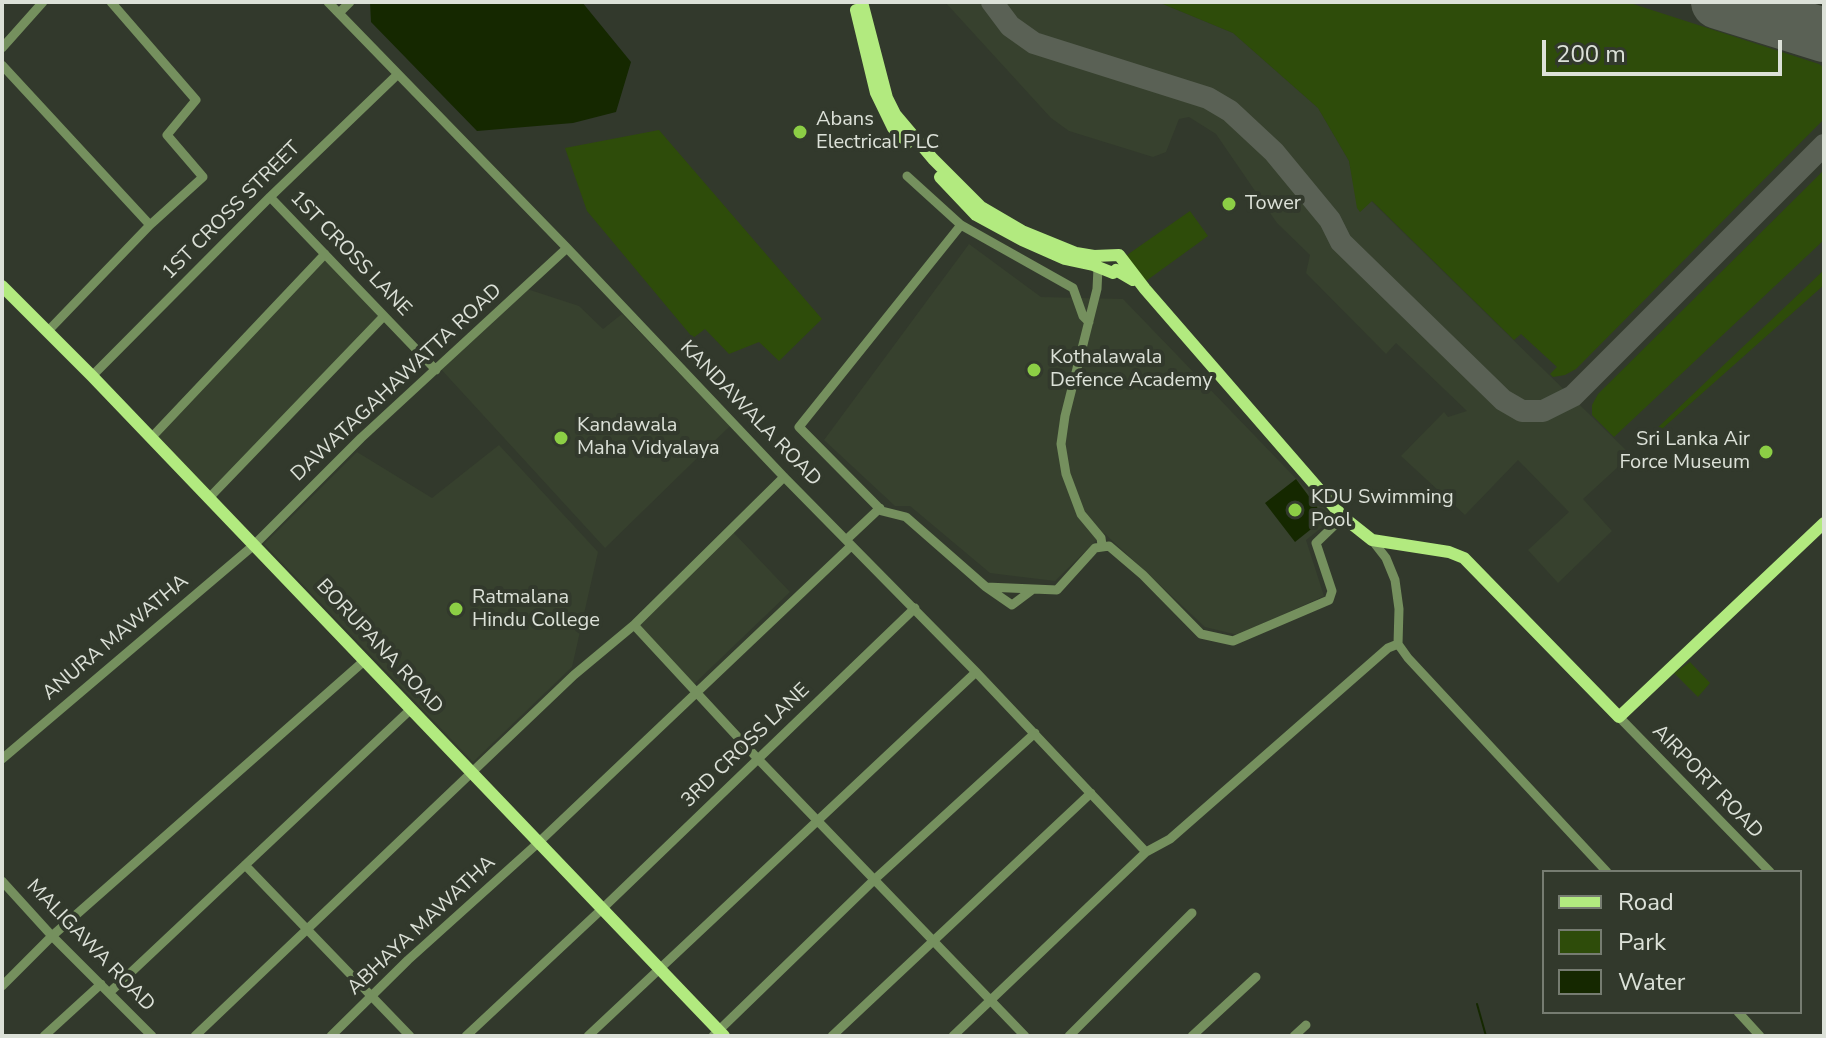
<!DOCTYPE html>
<style>
body{margin:0}
#map{position:relative;width:1826px;height:1038px;overflow:hidden;background:#32392c;font-family:"Nunito Sans",sans-serif}
canvas{display:block}
.frame{position:absolute;inset:0;border:4px solid #dce1d8;pointer-events:none}
.legend{position:absolute;left:1542px;top:870px;width:260px;height:144px;box-sizing:border-box;background:#32392c;border:2px solid #767c71;margin:0;padding:10px 14px;list-style:none;font-size:24px;color:#dce1d8}
.legend li{display:flex;align-items:center;gap:16px;height:40px}
.legend b{width:40px;border:2px solid #767c71}
.scale{position:absolute;left:1542px;top:40px;width:240px;height:36px;box-sizing:border-box;border:4px solid #dce1d8;border-top:0;padding-left:10px;font-size:24px;line-height:28px;white-space:nowrap;color:#dce1d8;-webkit-text-stroke:6px #32392c;paint-order:stroke}
</style>
<div id="map">
<canvas width="1826" height="1038"></canvas>
<div class="frame"></div>
<ul class="legend">
<li><b style="height:10px;background:#b2ea7f"></b>Road</li>
<li><b style="height:22px;background:#2e4c0a"></b>Park</li>
<li><b style="height:22px;background:#152800"></b>Water</li>
</ul>
<div class="scale">200 m</div>
</div>
<script>
const context = document.querySelector('canvas').getContext('2d');
context.lineJoin = 'round';
function fillPath(path, color) { context.fillStyle = color; context.fill(path, 'evenodd'); }
const toPath = rows => new Path2D(rows.map(r => 'M' + r).join(''));
function strokePath(path, color, width, dash) { context.strokeStyle = color; context.lineWidth = width; context.lineCap = dash ? 'butt' : 'round'; context.setLineDash(dash || []); context.stroke(path); }
function drawText(font, color, halo, rows, align = 'center') {
  context.font = font + ' "Nunito Sans",sans-serif'; context.lineWidth = 8; context.setLineDash([]); context.textBaseline = 'middle'; context.strokeStyle = halo; context.fillStyle = color; for (const [text, x, y, turn = 0] of rows) {
    context.save(); context.translate(x, y); context.rotate((+turn || 0) * Math.PI / 180); context.textAlign = isNaN(turn) ? turn : align; if (halo) context.strokeText(text, 0, 0); context.fillText(text, 0, 0); context.restore();
  }
}
const built = toPath([
 [945,2,1158,2,1233,33,1318,108,1349,161,1360,212,1371,201,1631,455,1583,499,1612,531,1558,583,1528,550,1569,512,1518,460,1465,515,1401,456,1444,412,1448,417,1467,411,1396,343,1386,354,1306,273,1310,255,1277,223,1216,134,1189,117,1179,119,1166,152,1153,157,1069,131,1051,118],
 [969,244,1041,297,1123,299,1334,518,1306,540,1324,596,1238,635,1205,627,1104,533,1055,581,990,573,910,506,895,506,824,440],
 [325,254,384,316,209,498,151,438],
 [524,288,579,306,603,329,622,314,730,426,605,548,439,367],
 [499,445,598,552,572,667,473,762,264,544,357,452,432,498],
 [733,532,790,592,692,686,635,626]
]);
const green = toPath([
 [1158,2,1627,2,1819,64,1824,68,1824,119,1576,369,1565,375,1553,377,1550,374,1557,367,1521,334,1514,340,1372,201,1360,212,1357,208,1349,161,1318,108,1233,33],
 [659,130,822,319,779,361,759,342,729,354,705,329,693,338,587,211,565,148],
 [1824,170,1824,240,1614,437,1592,415,1592,405,1598,394],
 [1190,211,1208,236,1146,281,1126,259,1127,255],
 [1824,270,1824,285,1654,436,1652,433],
 [1690,662,1710,683,1698,697,1674,673]
]);
const water = toPath([
 [370,2,582,2,631,62,616,112,573,123,477,131,371,22],
 [1296,479,1325,518,1295,542,1265,503]
]);
const stream = toPath([
 [1477,1004,1486,1036]
]);
const taxiway = toPath([
 [992,2,1010,26,1034,43,1208,98,1230,111,1274,152,1330,220,1341,242,1503,400,1522,411,1543,411,1573,396,1824,145]
]);
const runway = toPath([
 [1718,2,1824,35]
]);
const minor = toPath([
 [328,2,567,248,784,477,976,672,1146,852],
 [339,13,350,2],
 [2,48,43,2],
 [2,65,150,225],
 [907,176,961,225,1073,288,1083,316,1089,322],
 [270,197,436,370],
 [961,225,799,427,882,511,906,517,986,587,1057,590,1095,548,1109,546,1143,575,1201,634,1233,641,1329,600,1332,591,1316,543,1343,517],
 [1098,268,1097,289,1065,416,1061,444,1066,474,1081,514,1101,538,1102,545],
 [47,332,150,225,203,177,167,135,196,100,111,2],
 [92,376,270,197,398,74],
 [151,438,325,254],
 [209,498,384,316],
 [846,540,880,508],
 [1372,540,1386,558,1395,580,1399,609,1398,644,1408,658,1607,872],
 [986,587,1012,605,1032,590],
 [634,625,758,759,1025,1036],
 [1619,717,1770,872],
 [2,759,254,545,361,438,567,248],
 [245,865,410,1036],
 [2,881,52,936,152,1036],
 [2,986,52,936,364,661],
 [109,993,410,710],
 [1738,1012,1760,1036],
 [44,1036,101,984],
 [195,1036,574,675,634,625,784,477],
 [331,1036,408,960,538,843,851,546],
 [466,1036,602,909,915,608],
 [588,1036,976,672],
 [713,1036,875,879,1035,733],
 [832,1036,1091,793],
 [953,1036,1146,852,1170,839,1388,648,1398,644],
 [1069,1036,1192,913],
 [1192,1036,1256,977],
 [1294,1036,1306,1025]
]);
const major = toPath([
 [862,2,887,98,895,114,933,159,981,207,1022,231,1076,253,1094,256,1119,255,1145,289,1343,517,1372,540,1449,552,1464,558,1619,717,1824,523],
 [856,10,876,93,893,128,907,143],
 [940,177,976,215,1022,240,1065,259,1093,265,1113,273,1116,270,1133,280],
 [2,286,92,376,724,1036]
]);
const markers = [
 [800,132,8,"#8cce45"],
 [1229,204,8,"#8cce45"],
 [1034,370,8,"#8cce45"],
 [561,438,8,"#8cce45"],
 [1766,452,8,"#8cce45"],
 [1295,510,8,"#8cce45"],
 [456,609,8,"#8cce45"]
];
const poiNames = [
 ["Abans",816,120],
 ["Electrical PLC",816,143],
 ["Tower",1245,204],
 ["Kothalawala",1050,358],
 ["Defence Academy",1050,381],
 ["Kandawala",577,426],
 ["Maha Vidyalaya",577,449],
 ["Sri Lanka Air",1750,440,"right"],
 ["Force Museum",1750,463,"right"],
 ["KDU Swimming",1311,498],
 ["Pool",1311,521],
 ["Ratmalana",472,598],
 ["Hindu College",472,621]
];
const streetNames = [
 ["1ST CROSS STREET",232,211,-45],
 ["1ST CROSS LANE",350,254,46],
 ["DAWATAGAHAWATTA ROAD",397,383,-43],
 ["KANDAWALA ROAD",750,414,46],
 ["ANURA MAWATHA",116,638,-40],
 ["BORUPANA ROAD",379,647,47],
 ["3RD CROSS LANE",746,746,-44],
 ["AIRPORT ROAD",1707,782,46],
 ["ABHAYA MAWATHA",422,926,-43],
 ["MALIGAWA ROAD",90,946,46]
];
fillPath(built, '#37412e');
fillPath(green, '#2e4c0a');
fillPath(water, '#152800');
strokePath(stream, '#152800', 2);
strokePath(taxiway, '#5a6155', 22);
strokePath(runway, '#5a6155', 54);
strokePath(minor, '#75905e', 9);
strokePath(major, '#b2ea7f', 12);
for (const [x, y, r, color] of markers) { const dot = new Path2D(); dot.arc(x, y, r, 0, 2 * Math.PI); context.fillStyle = color; context.fill(dot); strokePath(dot, '#32392c', 3); }
drawText('20px', '#dce1d8', '#32392c', poiNames, 'left');
drawText('20px', '#dce1d8', '#32392c', streetNames);
</script>
